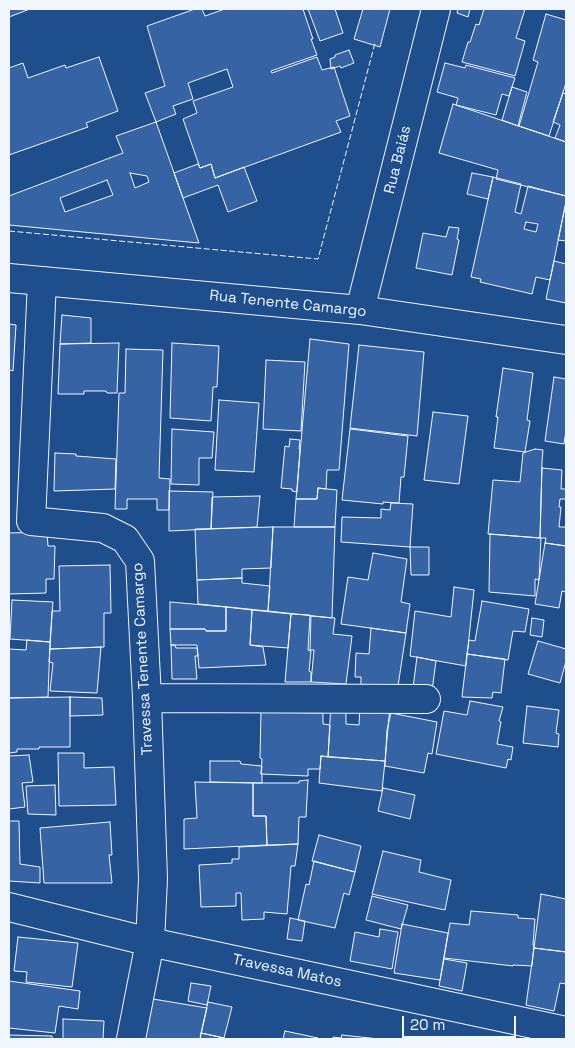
<!DOCTYPE html>
<meta charset="utf-8">
<style>
body{margin:0}
#map{position:relative;width:575px;height:1048px;overflow:hidden;background:#1f4e8c;font-family:"Space Grotesk",sans-serif}
canvas{display:block}
.frame{position:absolute;inset:0;border:10px solid #f2f6ff;pointer-events:none}
.scale{position:absolute;left:402px;top:1016px;width:114px;height:22px;box-sizing:border-box;border:2px solid #f2f6ff;border-top:0;padding-left:6px;font-size:15px;line-height:18px;white-space:nowrap;color:#f2f6ff;-webkit-text-stroke:4px #1f4e8c;paint-order:stroke}
</style>
<div id="map">
<canvas width="575" height="1048"></canvas>
<div class="frame"></div>
<div class="scale">20 m</div>
</div>
<script>
const context = document.querySelector('canvas').getContext('2d');
context.lineJoin = 'round';
function fillPath(path, color) { context.fillStyle = color; context.fill(path, 'evenodd'); }
const toPath = rows => new Path2D(rows.map(r => 'M' + r).join(''));
function strokePath(path, color, width, dash) { context.strokeStyle = color; context.lineWidth = width; context.lineCap = dash ? 'butt' : 'round'; context.setLineDash(dash || []); context.stroke(path); }
function drawText(font, color, halo, rows, align = 'center') {
  context.font = font + ' "Space Grotesk",sans-serif'; context.lineWidth = 4; context.setLineDash([]); context.textBaseline = 'middle'; context.strokeStyle = halo; context.fillStyle = color; for (const [text, x, y, turn = 0] of rows) {
    context.save(); context.translate(x, y); context.rotate((+turn || 0) * Math.PI / 180); context.textAlign = isNaN(turn) ? turn : align; if (halo) context.strokeText(text, 0, 0); context.fillText(text, 0, 0); context.restore();
  }
}
const building = toPath([
 [9,9,30,9,9,17,9,9],
 [195,9,202,9,205,16,225,9,303,9,313,39,311,39,317,55,271,71,272,73,317,57,322,70,334,67,350,116,336,121,341,132,215,178,211,164,200,168,183,119,197,113,193,101,233,87,227,69,188,83,193,99,173,106,176,114,156,122,145,93,165,86,147,26,195,9],
 [308,9,335,9,343,33,320,41,308,9],
 [363,9,390,9,380,47,354,39,363,9],
 [458,9,470,9,468,17,457,13,458,9],
 [484,9,525,9,516,38,525,41,515,76,462,62,468,42,470,42,476,24,479,25,484,9],
 [546,14,566,20,566,83,549,136,519,126,538,62,533,60,546,14],
 [349,50,354,63,341,68,340,66,331,69,330,59,335,57,335,55,349,50],
 [99,57,118,111,86,123,88,127,9,155,9,68,23,63,28,78,65,65,66,68,99,57],
 [445,63,465,68,466,65,515,78,509,96,502,94,496,115,456,105,458,98,437,92,445,63],
 [512,87,527,92,518,126,502,120,512,87],
 [563,93,566,94,566,142,555,138,560,125,553,122,563,93],
 [453,104,566,142,566,196,496,179,498,170,439,153,453,104],
 [156,122,199,243,9,225,9,196,123,153,116,136,156,122],
 [130,173,147,176,149,182,135,188,130,173],
 [107,180,113,195,65,212,60,198,107,180],
 [198,164,200,168,211,164,215,178,244,167,257,201,228,212,218,185,183,198,174,173,198,164],
 [472,173,493,177,488,199,467,194,472,173],
 [493,177,521,184,515,212,521,214,528,186,566,196,566,202,550,280,536,277,532,294,480,282,481,279,471,277,493,177],
 [526,222,538,224,536,232,524,229,526,222],
 [566,202,566,241,558,240,566,202],
 [449,227,459,228,457,239,459,240,452,275,416,268,423,233,446,237,449,227],
 [554,261,566,264,566,262,566,303,546,299,554,261],
 [62,315,91,318,91,343,60,344,62,315],
 [9,324,16,325,13,371,9,370,9,324],
 [310,339,349,344,339,470,327,470,326,489,318,488,317,499,296,499,310,339],
 [119,343,117,393,107,393,106,391,84,391,84,394,58,394,60,344,119,343],
 [172,343,219,346,217,387,213,387,211,421,170,418,172,343],
 [359,345,424,352,417,436,350,428,359,345],
 [126,349,163,350,159,478,170,479,169,510,157,510,157,499,127,499,127,509,115,509,119,393,125,393,126,349],
 [266,360,305,362,301,431,263,429,266,360],
 [503,368,533,373,527,420,530,421,525,452,494,448,498,417,496,417,503,368],
 [554,377,566,379,566,430,564,444,545,441,554,377],
 [219,400,259,403,254,472,215,470,219,400],
 [433,412,468,416,459,484,424,480,433,412],
 [172,429,214,432,212,458,199,458,199,485,171,484,172,429],
 [350,429,408,436,404,477,401,477,399,503,383,502,383,504,342,500,350,429],
 [290,439,300,440,299,449,300,449,297,492,292,491,292,489,281,488,285,446,289,447,290,439],
 [535,449,543,450,542,462,540,538,488,534,493,480,520,482,523,453,535,449],
 [55,453,76,454,76,456,116,459,115,489,54,491,55,453],
 [542,468,562,470,561,489,566,489,566,499,560,499,559,507,561,507,559,527,566,527,566,546,545,543,546,538,540,538,542,468],
 [318,488,337,490,335,527,294,527,296,499,317,499,318,488],
 [169,491,213,492,211,529,169,531,169,491],
 [260,496,257,527,211,529,212,497,260,496],
 [391,503,413,504,410,547,341,542,342,517,381,518,381,509,390,510,391,503],
 [273,527,271,568,242,569,242,578,197,580,195,529,273,527],
 [273,527,335,527,332,618,268,611,273,527],
 [47,532,48,546,55,546,54,579,46,579,46,593,9,594,9,533,47,532],
 [490,534,541,538,539,580,535,579,535,596,489,592,490,534],
 [545,543,566,546,566,592,562,591,559,608,535,604,545,543],
 [410,547,429,547,429,575,411,575,410,547],
 [373,553,407,559,401,602,410,604,406,633,341,624,348,577,368,580,373,553],
 [110,565,111,613,104,613,104,647,50,649,52,611,60,611,59,566,110,565],
 [242,578,242,583,270,586,268,611,198,604,197,580,242,578],
 [454,587,474,590,466,666,410,656,415,611,451,617,454,587],
 [12,600,53,602,50,642,10,639,12,600],
 [482,601,529,609,525,632,513,631,508,660,467,654,469,640,475,641,482,601],
 [170,602,226,607,226,631,206,631,205,629,170,629,170,602],
 [226,607,252,610,250,645,263,647,266,665,199,668,197,645,171,645,170,629,205,629,206,631,226,631,226,607],
 [252,610,291,614,288,648,250,645,252,610],
 [291,614,310,615,308,650,311,651,309,671,311,672,311,682,285,682,291,614],
 [311,616,335,618,333,634,352,636,346,684,311,682,314,650,310,650,311,616],
 [532,618,544,620,542,637,530,635,532,618],
 [371,628,406,633,398,686,361,685,361,677,355,677,356,653,369,654,371,628],
 [27,640,50,642,48,697,9,698,9,649,26,650,27,640],
 [538,641,566,649,566,661,560,683,528,674,538,641],
 [171,645,175,645,176,648,197,648,198,656,195,656,197,679,172,679,171,645],
 [101,647,97,693,50,691,53,663,49,662,50,649,101,647],
 [467,654,505,659,501,693,493,692,492,698,462,697,467,654],
 [417,657,436,661,432,691,413,688,417,657],
 [70,697,70,747,39,747,39,749,17,749,17,752,9,753,9,698,70,697],
 [70,697,102,698,103,715,70,716,70,697],
 [470,701,503,707,499,721,501,722,497,744,513,747,511,760,508,759,506,768,436,754,444,711,467,715,470,701],
 [331,703,346,704,346,724,359,725,360,705,390,706,385,761,328,757,331,703],
 [527,706,559,710,556,733,559,734,558,747,523,743,527,706],
 [261,712,323,713,323,724,330,725,328,757,321,756,320,769,308,769,308,776,261,774,262,759,260,758,261,712],
 [391,713,437,722,432,754,428,753,424,773,385,766,387,730,391,713],
 [58,753,84,753,84,768,114,767,116,805,59,806,58,753],
 [29,755,33,782,22,783,25,807,9,809,9,756,29,755],
 [321,756,385,761,382,791,319,783,321,756],
 [210,761,240,761,241,764,262,766,261,774,262,774,262,783,210,782,210,761],
 [308,780,306,817,299,817,298,844,267,845,266,816,253,816,253,783,299,783,299,781,308,780],
 [195,782,253,783,253,816,266,816,267,845,184,849,184,819,197,818,195,782],
 [55,785,56,815,28,814,26,786,55,785],
 [383,788,415,795,410,819,378,811,383,788],
 [9,821,19,821,20,864,40,867,40,883,9,881,9,821],
 [110,822,112,855,109,855,112,883,44,883,40,828,110,822],
 [319,835,361,846,355,872,312,861,319,835],
 [298,844,295,866,291,866,287,914,264,912,264,919,242,920,241,893,236,893,236,906,201,907,199,865,232,863,232,859,239,859,239,847,298,844],
 [383,851,421,860,419,872,451,880,445,910,372,894,383,851],
 [314,861,355,872,349,895,344,893,335,928,298,920,306,884,309,885,314,861],
 [541,894,566,899,566,952,534,948,541,894],
 [372,896,408,905,401,929,366,920,372,896],
 [471,911,518,915,518,918,535,919,533,945,534,945,532,966,513,965,513,966,444,958,450,923,469,925,471,911],
 [290,918,305,921,302,941,287,939,290,918],
 [402,924,448,933,440,980,394,973,402,924],
 [380,929,398,932,392,969,350,961,355,932,379,937,380,929],
 [18,937,78,943,72,987,26,982,27,972,14,971,18,937],
 [534,948,566,952,566,984,560,983,554,1011,526,1005,534,948],
 [444,959,467,963,462,991,439,986,444,959],
 [9,981,80,991,78,1009,59,1006,55,1033,9,1028,9,981],
 [191,983,211,986,207,1005,188,1001,191,983],
 [147,998,207,1008,200,1039,144,1039,147,998],
 [208,1002,232,1007,224,1038,201,1033,208,1002],
 [63,1019,104,1021,103,1039,63,1039,63,1019],
 [285,1031,318,1038,318,1039,283,1039,285,1031],
 [201,1033,224,1038,228,1039,200,1039,201,1033],
 [9,1035,52,1036,52,1039,9,1039,9,1035],
 [342,1035,379,1039,333,1039,333,1037,341,1038,342,1035]
]);
const minor = toPath([
 [42,281,31,521,103,528,125,539,140,561,147,698,153,879,150,942,131,1039],
 [147,698,426,699],
 [9,907,150,942,566,1031]
]);
const tertiary = toPath([
 [9,278,360,310,566,340],
 [360,310,436,9]
]);
const fence = toPath([
 [9,231,318,259,375,43]
]);
const streetNames = [
 ["Rua Baiás",398,160,-76],
 ["Rua Tenente Camargo",288,304,6],
 ["Travessa Tenente Camargo",143,659,-93],
 ["Travessa Matos",287,971,12]
];
fillPath(building, '#3563a3');
strokePath(building, '#f2f6ff', 1);
strokePath(minor, '#f2f6ff', 30);
strokePath(tertiary, '#f2f6ff', 30);
strokePath(minor, '#1f4e8c', 28);
strokePath(tertiary, '#1f4e8c', 28);
strokePath(fence, '#f2f6ff', 1, [6, 2.5]);
drawText('15px', '#f2f6ff', '#1f4e8c', streetNames);
</script>
